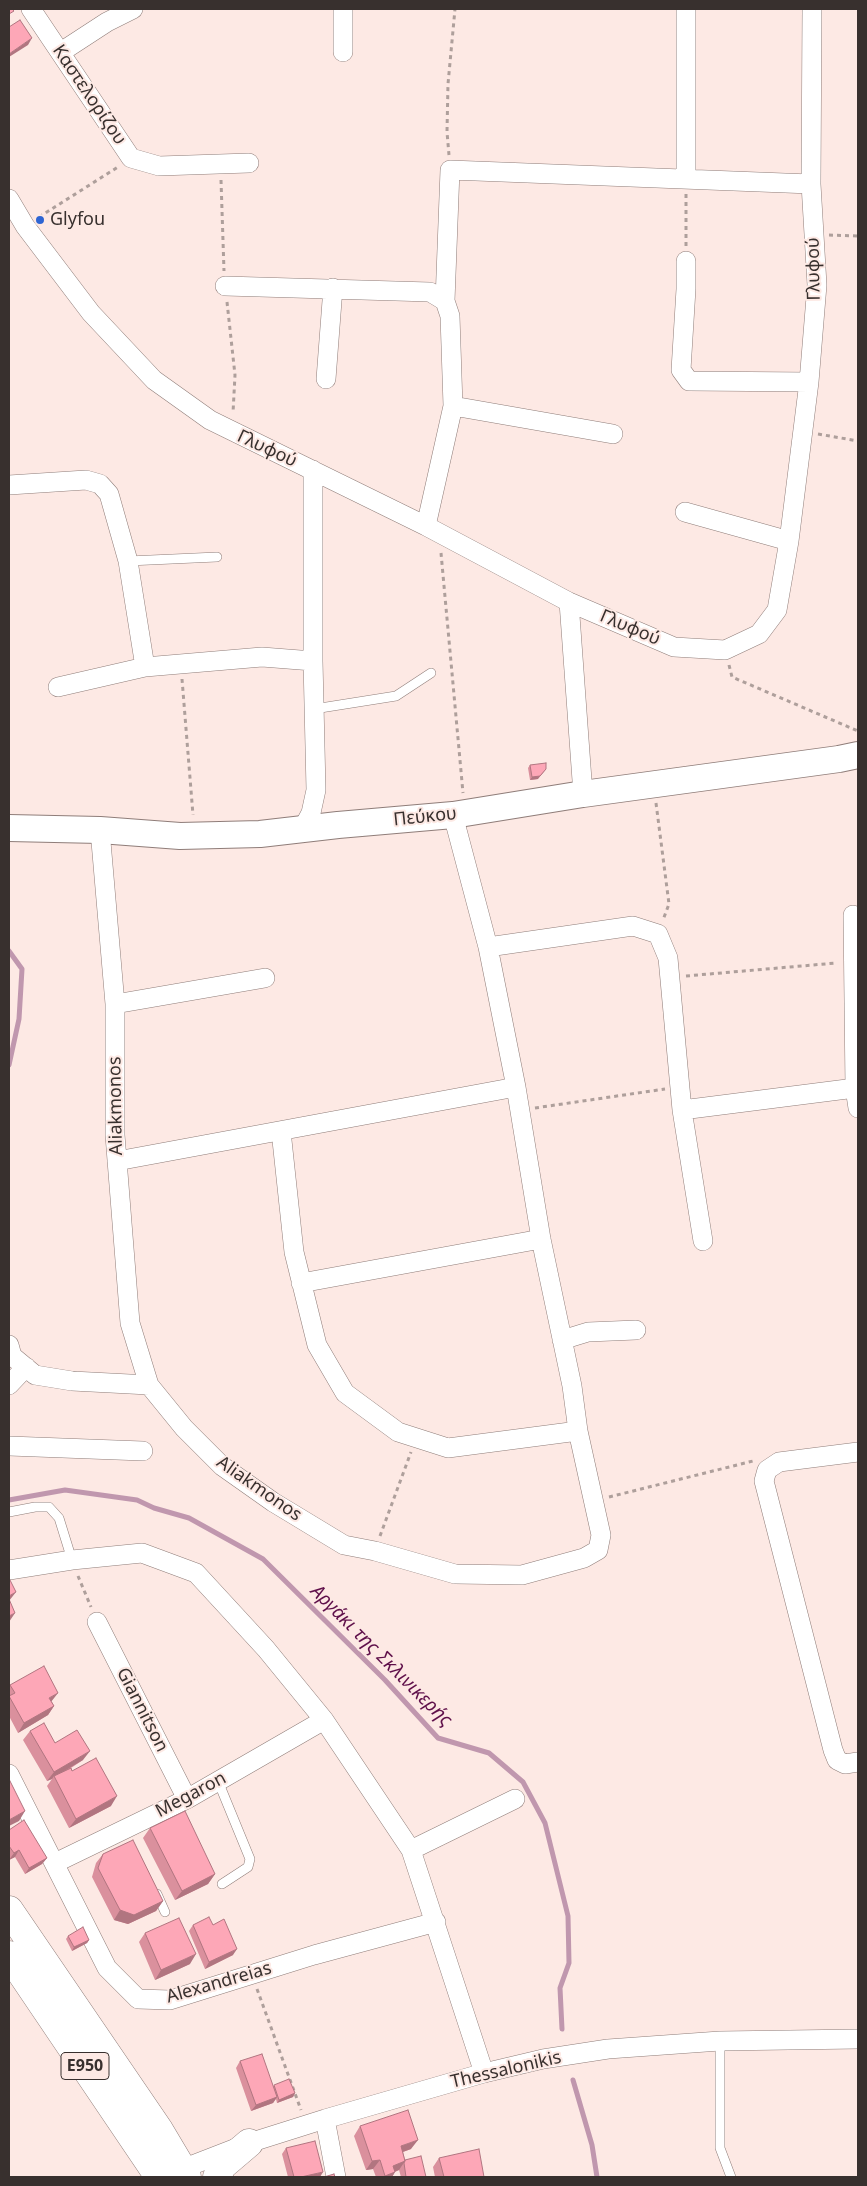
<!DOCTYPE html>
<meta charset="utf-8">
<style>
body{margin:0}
#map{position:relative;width:867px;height:2186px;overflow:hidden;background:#fde9e4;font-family:"Noto Sans",sans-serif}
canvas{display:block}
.frame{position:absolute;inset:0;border:10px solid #38302e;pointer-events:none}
</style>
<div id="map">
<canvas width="867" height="2186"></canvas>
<div class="frame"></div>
</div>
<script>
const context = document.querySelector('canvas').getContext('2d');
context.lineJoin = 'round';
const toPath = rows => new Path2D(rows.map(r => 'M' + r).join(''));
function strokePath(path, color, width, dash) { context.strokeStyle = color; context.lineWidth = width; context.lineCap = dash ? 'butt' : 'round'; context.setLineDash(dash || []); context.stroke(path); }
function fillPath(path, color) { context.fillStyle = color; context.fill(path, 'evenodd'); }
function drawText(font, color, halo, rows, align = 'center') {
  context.font = font + ' "Noto Sans",sans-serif'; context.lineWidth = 4; context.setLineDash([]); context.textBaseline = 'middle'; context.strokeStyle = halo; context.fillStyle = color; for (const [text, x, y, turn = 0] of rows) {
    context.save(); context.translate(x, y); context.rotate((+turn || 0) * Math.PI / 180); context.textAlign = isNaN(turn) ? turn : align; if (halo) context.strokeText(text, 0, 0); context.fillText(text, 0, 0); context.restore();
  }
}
const stream = toPath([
 [9,951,22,969,19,1019,9,1065],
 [9,1500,65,1490,137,1500,154,1508,189,1518,263,1559,385,1680,438,1738,489,1753,523,1782,545,1823,568,1916,569,1963,560,1988,562,2029],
 [573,2080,592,2145,597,2177]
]);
const path = toPath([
 [449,155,447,132,448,84,455,9],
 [221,180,224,271],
 [39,217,118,167],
 [829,235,858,236],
 [686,246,686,194],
 [227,302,235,375,233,413],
 [818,434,858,441],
 [441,553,463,793],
 [729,665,732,677,858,731],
 [182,679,193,815],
 [656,803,669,904,663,920],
 [686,976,836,963],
 [535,1108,665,1089],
 [609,1497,753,1461],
 [380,1536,411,1452],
 [78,1576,91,1607],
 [257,1989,301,2110]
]);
const service = toPath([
 [128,561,217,557],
 [314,709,396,696,431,673],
 [9,1512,35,1507,49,1507,59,1518,72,1560],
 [218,1781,250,1859,248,1867,222,1884],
 [157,1894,165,1912],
 [720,2041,720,2148,731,2177]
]);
const minor = toPath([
 [31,9,131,158,159,166,249,163],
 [343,9,343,52],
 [686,9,686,178],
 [61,52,107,22,133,9],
 [9,199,25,226,91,313,154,380,210,420,426,526,569,602,674,647,725,650,759,634,777,610,789,541,809,382,817,285,811,184,812,9],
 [686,261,686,289,681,370,689,381,809,382],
 [225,286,430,292,445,301],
 [326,379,333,288],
 [453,406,613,434],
 [9,485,86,480,100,484,109,494,128,561,145,667],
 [685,512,789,541],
 [426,526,453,406,450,316,445,301,450,170,811,184],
 [569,602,583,794],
 [58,687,145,667,262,657,313,661],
 [100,830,115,1004,115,1135,130,1323,149,1385,184,1428,222,1466,273,1502,344,1545,375,1551,455,1574,522,1575,584,1558,598,1550,601,1535,578,1431,572,1386,541,1239,516,1087,488,947,453,815],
 [302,830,311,813,316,790,313,661,313,470],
 [853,915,855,1088,858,1108],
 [488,947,633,926,658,934,668,958,682,1110,703,1241],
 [115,1004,265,978],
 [682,1110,855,1088],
 [281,1131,294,1252,317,1345,345,1393,398,1432,448,1448,578,1431],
 [117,1161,516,1087],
 [301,1283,541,1239],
 [562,1340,588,1332,636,1330],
 [9,1345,12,1356,35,1375,72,1381,149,1385],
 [9,1385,26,1367],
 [9,1446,143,1451],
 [858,1452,779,1462,767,1470,764,1481,833,1750,837,1760,845,1764,858,1762],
 [9,1570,72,1560,142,1553,196,1573,266,1649,324,1720,411,1850,484,2073],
 [97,1622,187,1799],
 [9,1774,107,1968,138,1999,170,2000,314,1955,436,1922],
 [411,1850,515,1799],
 [55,1863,187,1799,324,1720],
 [325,2119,336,2177],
 [174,2174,182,2169,249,2143,325,2119,484,2073,543,2059,608,2049,720,2041,858,2039]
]);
const secondary = toPath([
 [9,828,100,830,180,836,260,834,338,825,453,815,583,794,839,759,858,755]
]);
const primary = toPath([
 [9,1910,159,2130,187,2177],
 [9,1955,159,2177],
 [217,2177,222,2166,249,2143]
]);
const wall = toPath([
 [530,765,538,779,530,780,528,768],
 [10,1685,52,1702,54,1706,48,1715,18,1733,9,1716,9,1686],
 [30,1731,55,1743,83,1760,71,1768,72,1771,111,1806,69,1828,47,1786,52,1779,47,1781,23,1740],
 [150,1828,215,1874,208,1884,175,1900,143,1838],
 [9,1830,47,1858,42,1864,25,1874,15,1857,9,1860],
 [103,1854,163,1901,156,1911,128,1924,114,1920,92,1877,96,1863],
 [193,1925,213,1925,233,1955,205,1969,189,1931],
 [145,1933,190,1964,155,1980,139,1942],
 [68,1936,89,1940,87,1943,72,1951,66,1939],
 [240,2061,273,2086,295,2093,293,2097,277,2103,276,2099,273,2103,251,2111,236,2068],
 [360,2126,411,2149,403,2152,405,2160,426,2177,401,2177,399,2170,395,2172,392,2177,376,2177,373,2169,366,2170,354,2136],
 [286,2148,320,2177,288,2177,282,2154],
 [439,2158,484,2177,435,2177,433,2167]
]);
const shadedWall = toPath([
 [32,38,28,45,9,57,9,54],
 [546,769,538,779,530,780,532,777],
 [16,1592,9,1601,9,1596],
 [15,1613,9,1622,9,1616],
 [58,1693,51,1702,49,1698],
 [54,1706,48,1715,18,1733,24,1723],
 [90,1751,83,1760,54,1777,54,1776,52,1779,47,1781,54,1772],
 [117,1796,111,1806,69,1828,76,1819],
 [25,1811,19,1821,9,1826,9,1820],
 [19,1850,15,1857,9,1860,14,1853],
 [47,1858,42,1864,25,1874,29,1868],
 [215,1874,208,1884,175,1900,182,1891],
 [163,1901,156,1911,128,1924,114,1920,120,1910],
 [89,1940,87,1943,72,1951,74,1947],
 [237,1949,233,1955,205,1969,209,1962],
 [196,1954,190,1964,155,1980,161,1970],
 [295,2093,293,2097,277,2103,279,2100],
 [277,2097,273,2103,251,2111,256,2105],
 [418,2140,411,2149,394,2155,401,2146],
 [380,2160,373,2169,366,2170,372,2161],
 [405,2161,399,2170,386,2175,393,2166],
 [323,2172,320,2177,301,2177],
 [395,2172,392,2177,384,2177,385,2176]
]);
const building = toPath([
 [9,9,12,9,14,11,9,14,9,9],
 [20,20,32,38,9,54,9,27,20,20],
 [546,763,546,769,540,776,532,777,530,765,546,763],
 [9,1578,16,1592,9,1596,9,1578],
 [9,1599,15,1613,9,1616,9,1599],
 [44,1666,58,1693,49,1698,54,1706,24,1723,9,1696,15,1693,10,1685,44,1666],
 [44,1723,55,1743,77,1730,90,1751,54,1772,30,1731,44,1723],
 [96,1758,117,1796,76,1819,54,1776,71,1768,72,1771,96,1758],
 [9,1779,25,1811,9,1820,9,1779],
 [185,1811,215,1874,182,1891,150,1828,185,1811],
 [24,1820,47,1858,29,1868,19,1850,14,1853,9,1846,9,1830,24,1820],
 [133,1840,163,1901,134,1915,120,1910,98,1868,103,1854,133,1840],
 [209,1917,213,1925,224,1919,237,1949,209,1962,193,1925,209,1917],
 [179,1918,196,1954,161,1970,145,1933,179,1918],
 [83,1927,89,1940,74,1947,68,1936,83,1927],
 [262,2054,277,2097,256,2105,240,2061,262,2054],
 [289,2079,295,2093,279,2100,274,2085,289,2079],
 [408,2110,418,2140,401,2146,405,2161,393,2166,395,2172,385,2176,380,2160,372,2161,360,2126,408,2110],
 [315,2141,323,2172,301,2177,294,2177,286,2148,315,2141],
 [479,2149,484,2177,444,2177,439,2158,479,2149],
 [421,2156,426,2177,406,2177,404,2163,405,2161,405,2160,421,2156],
 [334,2174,335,2177,324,2177,334,2174]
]);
const markers = [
 [40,220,5,"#2e65d3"]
];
const shields = [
 [85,2066,48]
];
const shieldNames = [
 ["E950",85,2066]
];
const streetNames = [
 ["Καστελορίζου",89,95,56],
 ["Γλυφού",814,269,-91],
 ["Γλυφού",267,449,25],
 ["Γλυφού",630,628,23],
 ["Πεύκου",425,817,-6],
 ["Aliakmonos",116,1106,-91],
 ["Aliakmonos",259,1489,35],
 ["Giannitson",142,1710,63],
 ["Megaron",191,1795,-28],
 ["Alexandreias",219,1983,-16],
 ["Thessalonikis",506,2070,-13]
];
const poiNames = [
 ["Glyfou",50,220]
];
const waterNames = [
 ["Αργάκι της Σκλινικερής",381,1656,45]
];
strokePath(stream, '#c097ae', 5);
strokePath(service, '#8f7d79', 10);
strokePath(minor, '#8f7d79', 20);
strokePath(secondary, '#8f7d79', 28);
strokePath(primary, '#8f7d79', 29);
strokePath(path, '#ae9f9b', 3, [4, 4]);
strokePath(service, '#fff', 9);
strokePath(minor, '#fff', 19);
strokePath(secondary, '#fff', 26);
strokePath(primary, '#fff', 28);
fillPath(wall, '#da909d');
fillPath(shadedWall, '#b17580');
fillPath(building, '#fda7b7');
strokePath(building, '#b17580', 1);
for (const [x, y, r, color] of markers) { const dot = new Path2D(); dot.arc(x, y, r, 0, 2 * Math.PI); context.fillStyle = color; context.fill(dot); strokePath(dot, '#fde9e4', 2); }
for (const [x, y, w] of shields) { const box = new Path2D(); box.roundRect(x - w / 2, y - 13.5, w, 27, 4); context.fillStyle = '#fde9e4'; context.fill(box); strokePath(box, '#38302e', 1); }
drawText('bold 16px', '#38302e', null, shieldNames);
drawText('18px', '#38302e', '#fde9e4', streetNames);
drawText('18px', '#38302e', '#fde9e4', poiNames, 'left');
drawText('italic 19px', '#5f104a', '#fde9e4', waterNames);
</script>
